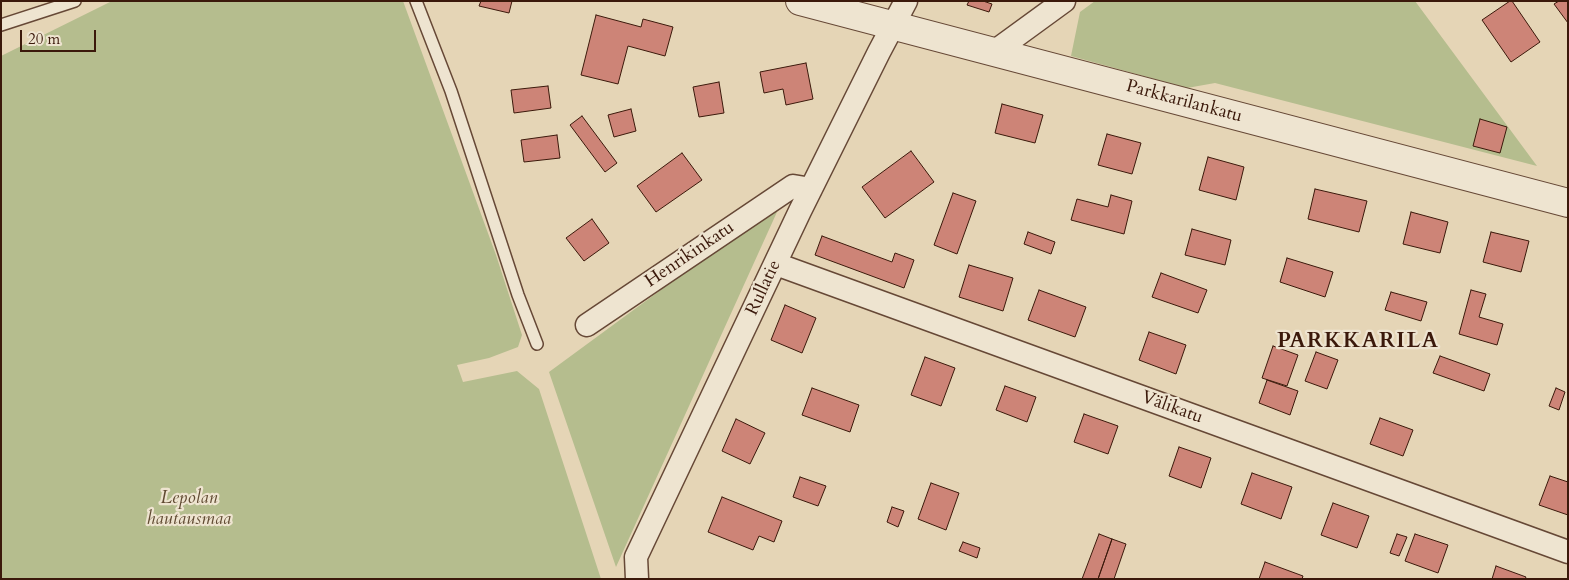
<!DOCTYPE html>
<meta charset="utf-8">
<style>
body{margin:0}
#map{position:relative;width:1569px;height:580px;overflow:hidden;background:#e5d5b6;font-family:Cardo,serif}
canvas{display:block}
.frame{position:absolute;inset:0;border:2px solid #3b190b;pointer-events:none}
.scale{position:absolute;left:20px;top:30px;width:76px;height:22px;box-sizing:border-box;border:2px solid #3b190b;border-top:0;padding-left:6px;font-size:15px;line-height:18px;white-space:nowrap;color:#3b190b;-webkit-text-stroke:4px #eee4d0;paint-order:stroke}
</style>
<div id="map">
<canvas width="1569" height="580"></canvas>
<div class="frame"></div>
<div class="scale">20 m</div>
</div>
<script>
const context = document.querySelector('canvas').getContext('2d');
context.lineJoin = 'round';
function fillPath(path, color) { context.fillStyle = color; context.fill(path, 'evenodd'); }
const toPath = rows => new Path2D(rows.map(r => 'M' + r).join(''));
function strokePath(path, color, width, dash) { context.strokeStyle = color; context.lineWidth = width; context.lineCap = dash ? 'butt' : 'round'; context.setLineDash(dash || []); context.stroke(path); }
function drawText(font, color, halo, rows, align = 'center') {
  context.font = font + ' Cardo,serif'; context.lineWidth = 4.5; context.setLineDash([]); context.textBaseline = 'middle'; context.strokeStyle = halo; context.fillStyle = color; for (const [text, x, y, turn = 0] of rows) {
    context.save(); context.translate(x, y); context.rotate((+turn || 0) * Math.PI / 180); context.textAlign = isNaN(turn) ? turn : align; if (halo) context.strokeText(text, 0, 0); context.fillText(text, 0, 0); context.restore();
  }
}
const green = toPath([
 [112,1,403,1,496,255,522,335,518,347,489,358,457,365,463,382,517,371,539,389,601,579,1,579,1,56],
 [1095,1,1415,1,1537,166,1215,83,1187,88,1071,56,1080,12],
 [782,201,616,567,549,372]
]);
const building = toPath([
 [481,1,512,1,509,13,479,6,481,1],
 [969,1,983,1,992,4,989,12,967,5,969,1],
 [1510,1,1512,1,1540,42,1511,62,1482,20,1510,1],
 [1559,1,1568,1,1568,23,1554,4,1559,1],
 [596,15,641,27,643,19,673,27,665,56,628,46,618,84,581,75,596,15],
 [806,63,813,99,786,105,783,89,764,93,760,72,806,63],
 [719,82,724,113,699,117,693,87,719,82],
 [548,86,551,108,514,113,511,90,548,86],
 [1002,104,1043,115,1035,143,995,133,1002,104],
 [631,109,636,131,614,137,608,115,631,109],
 [582,116,617,163,605,172,570,125,582,116],
 [1480,119,1507,127,1500,153,1473,146,1480,119],
 [1107,134,1141,143,1132,174,1098,165,1107,134],
 [557,135,560,158,524,162,521,140,557,135],
 [911,151,934,182,885,218,862,187,911,151],
 [682,153,702,180,656,212,637,186,682,153],
 [1208,157,1244,167,1236,200,1199,190,1208,157],
 [1315,189,1367,201,1359,232,1308,219,1315,189],
 [953,193,976,201,957,254,934,245,953,193],
 [1111,195,1132,201,1124,234,1071,220,1077,199,1108,207,1111,195],
 [1411,212,1448,222,1440,253,1403,244,1411,212],
 [592,219,609,243,584,261,566,238,592,219],
 [1192,229,1231,240,1225,265,1185,255,1192,229],
 [1028,232,1055,242,1051,254,1024,244,1028,232],
 [1491,232,1529,241,1521,272,1483,262,1491,232],
 [822,236,892,262,895,253,914,260,904,288,815,255,822,236],
 [1287,258,1333,272,1325,297,1280,282,1287,258],
 [969,265,1013,278,1003,311,959,297,969,265],
 [1161,273,1207,290,1198,313,1152,297,1161,273],
 [1039,290,1086,307,1075,337,1028,320,1039,290],
 [1471,290,1486,294,1479,317,1503,324,1497,345,1459,334,1471,290],
 [1391,292,1427,302,1421,321,1385,310,1391,292],
 [785,305,816,318,802,353,771,340,785,305],
 [1149,332,1186,345,1176,374,1139,360,1149,332],
 [1273,346,1298,355,1287,386,1262,378,1273,346],
 [1316,352,1338,360,1327,389,1305,381,1316,352],
 [1440,356,1490,374,1484,391,1433,373,1440,356],
 [925,357,955,368,941,406,911,395,925,357],
 [1267,380,1298,391,1290,415,1259,403,1267,380],
 [1005,386,1036,397,1027,422,996,410,1005,386],
 [812,388,859,405,850,432,802,415,812,388],
 [1556,388,1565,392,1559,410,1549,406,1556,388],
 [1084,414,1118,426,1108,454,1074,442,1084,414],
 [1380,418,1413,430,1403,456,1370,444,1380,418],
 [736,419,765,433,750,464,722,451,736,419],
 [1179,447,1211,458,1201,488,1169,476,1179,447],
 [1252,473,1292,487,1281,519,1241,504,1252,473],
 [1550,476,1568,482,1568,515,1539,505,1550,476],
 [800,477,826,486,818,506,793,497,800,477],
 [931,483,959,493,946,530,918,519,931,483],
 [722,497,782,521,774,542,759,536,753,550,708,532,722,497],
 [1333,503,1369,516,1357,548,1321,535,1333,503],
 [892,507,904,511,898,527,887,522,892,507],
 [1099,534,1112,539,1098,579,1082,579,1099,534],
 [1397,534,1407,537,1399,556,1390,553,1397,534],
 [1415,534,1448,545,1438,573,1405,561,1415,534],
 [1112,539,1126,544,1114,579,1098,579,1112,539],
 [963,542,980,548,977,558,959,551,963,542],
 [1265,562,1303,576,1302,579,1259,579,1265,562],
 [1496,566,1526,577,1525,579,1492,579,1496,566]
]);
const service = toPath([
 [416,1,451,91,518,295,537,344],
 [1,25,75,1]
]);
const minor = toPath([
 [994,52,1064,1],
 [776,264,1568,552],
 [587,325,793,186,811,189],
 [637,579,636,557,800,211,879,52,906,1]
]);
const tertiary = toPath([
 [800,1,1568,203]
]);
const streetNames = [
 ["Parkkarilankatu",1184,102,15],
 ["Henrikinkatu",690,255,-34],
 ["Rullatie",764,288,-65],
 ["Välikatu",1172,408,20]
];
const parkNames = [
 ["Lepolan",189,499],
 ["hautausmaa",189,520]
];
const districtNames = [
 ["PARKKARILA",1358,342]
];
fillPath(green, '#b5bd8e');
fillPath(building, '#cd8477');
strokePath(building, '#3b190b', 1);
strokePath(service, '#664836', 14);
strokePath(minor, '#664836', 25);
strokePath(tertiary, '#664836', 30);
strokePath(service, '#eee4d0', 11);
strokePath(minor, '#eee4d0', 22);
strokePath(tertiary, '#eee4d0', 28);
drawText('18px', '#3b190b', '#eee4d0', streetNames);
drawText('italic 18px', '#604a32', '#eee4d0', parkNames);
context.letterSpacing = '1px';
drawText('bold 22px', '#3b190b', '#eee4d0', districtNames);
context.letterSpacing = '0px';
</script>
